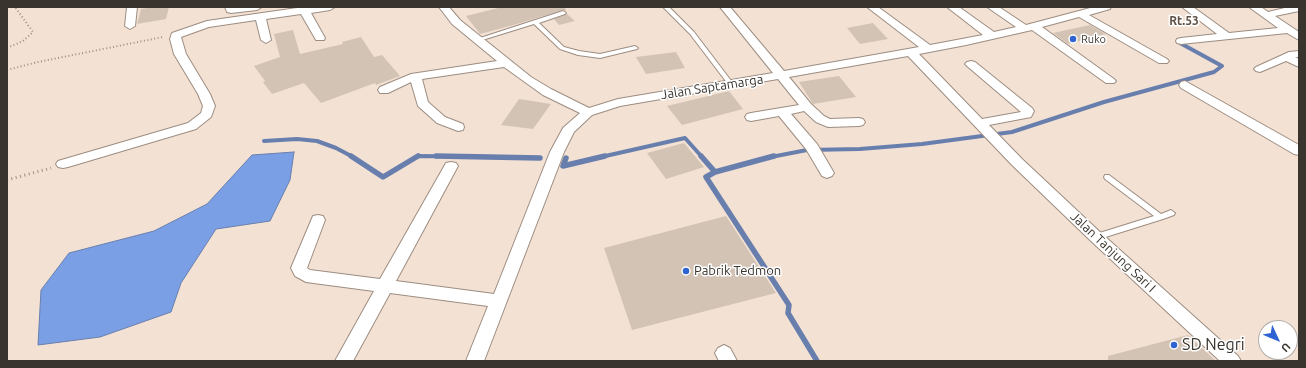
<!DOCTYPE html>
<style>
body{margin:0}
#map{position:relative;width:1306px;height:368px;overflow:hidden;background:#f3e1d4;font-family:Ubuntu,sans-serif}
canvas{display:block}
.frame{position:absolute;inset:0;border:8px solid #3a342e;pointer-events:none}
.north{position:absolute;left:1258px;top:320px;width:40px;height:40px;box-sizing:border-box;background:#fff;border:1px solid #b0aeab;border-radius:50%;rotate:134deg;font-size:11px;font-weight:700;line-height:16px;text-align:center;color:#3a342e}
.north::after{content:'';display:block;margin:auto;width:14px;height:18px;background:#3063d2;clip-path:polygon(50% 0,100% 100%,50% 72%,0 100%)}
</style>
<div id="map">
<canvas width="1306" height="368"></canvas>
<div class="frame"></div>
<div class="north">U</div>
</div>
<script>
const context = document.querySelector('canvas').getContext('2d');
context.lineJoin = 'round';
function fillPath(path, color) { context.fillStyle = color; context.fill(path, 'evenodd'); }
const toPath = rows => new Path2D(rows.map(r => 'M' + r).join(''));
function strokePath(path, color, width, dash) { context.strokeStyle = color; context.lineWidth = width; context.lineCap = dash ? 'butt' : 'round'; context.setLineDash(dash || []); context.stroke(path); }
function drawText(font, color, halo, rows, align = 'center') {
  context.font = font + ' Ubuntu,sans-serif'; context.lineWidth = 3; context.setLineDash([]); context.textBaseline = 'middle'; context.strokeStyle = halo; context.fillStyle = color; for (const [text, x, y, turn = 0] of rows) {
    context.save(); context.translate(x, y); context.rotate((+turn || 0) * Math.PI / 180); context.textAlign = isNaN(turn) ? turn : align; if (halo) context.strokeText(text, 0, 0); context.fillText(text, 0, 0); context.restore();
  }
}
const water = toPath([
 [294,152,290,180,270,221,216,229,181,283,171,312,100,337,38,345,41,290,69,253,154,231,207,204,252,155,294,152]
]);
const streamFar1 = toPath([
 [264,141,297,139,317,141,336,148,353,157],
 [416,157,418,156,497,157],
 [601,157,685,138,702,157],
 [771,157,807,150,860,149,922,144,1012,132,1104,102,1214,72,1222,66,1180,43]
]);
const stream = toPath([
 [351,156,383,177,418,156],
 [436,156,540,158],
 [701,156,715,172,774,156],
 [566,158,563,166,605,156],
 [715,172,706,177,789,305,788,313,817,361]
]);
const building = toPath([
 [153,7,169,7,166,19,137,24,141,9],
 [502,7,565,7,566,11,563,10,517,24,480,34,466,16],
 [567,14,575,21,559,25,554,19],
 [873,23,888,39,860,44,847,28],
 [1090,25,1106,34,1068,44,1053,33],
 [293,30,300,54,343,44,342,42,361,37,374,57,382,55,400,76,376,85,375,83,321,103,304,83,272,94,263,82,265,81,254,66,280,57,274,34],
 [676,52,685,68,646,74,636,57],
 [839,76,856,97,813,104,799,82],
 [729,91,743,109,682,125,667,106],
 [519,99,551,104,533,129,501,125],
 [684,143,704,167,666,179,647,153],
 [726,216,776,293,632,330,604,248],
 [1188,335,1216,361,1108,361,1108,356]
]);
const pathFar1 = toPath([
 [7,48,23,41,33,32,15,7],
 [7,70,38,62,163,37]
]);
const path = toPath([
 [7,180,51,168]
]);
const service = toPath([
 [663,7,669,7,694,32,732,82,732,84,728,84,690,34,663,7],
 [563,11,566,13,565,14,539,23,564,47,579,51,600,54,635,46,638,48,637,49,600,58,578,55,560,49,534,24,479,41,477,42,474,40,563,11],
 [1105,175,1109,175,1161,214,1171,210,1175,213,1174,215,1163,219,1096,240,1093,239,1092,237,1093,235,1154,216,1105,179,1104,177,1105,175]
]);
const minor = toPath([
 [127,7,137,7,135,26,130,29,125,26,127,7],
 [225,7,262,7,257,10,231,13,227,12,225,7],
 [304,7,335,7,330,10,311,13,325,38,324,40,316,40,301,14,266,19,271,40,266,43,261,40,256,20,209,27,181,37,186,54,210,94,215,106,211,117,196,129,68,167,63,168,58,167,56,164,58,161,188,123,201,113,203,106,198,94,174,54,170,39,172,33,207,21,304,7],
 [439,7,449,7,460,20,531,77,551,89,589,108,618,99,773,73,720,7,730,7,784,71,919,47,867,7,878,7,930,45,983,35,947,7,959,7,994,32,1016,27,987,7,999,7,1026,25,1094,7,1111,7,1110,9,1089,15,1167,59,1169,61,1167,63,1159,63,1079,17,1042,27,1114,79,1116,81,1114,83,1106,83,1032,30,966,45,919,54,982,119,1021,112,967,66,965,64,967,62,971,61,975,62,1032,108,1034,111,1031,117,989,125,1022,159,1101,233,1238,356,1241,361,1220,361,1091,241,1012,165,908,56,789,77,811,104,824,116,830,119,859,118,863,119,865,122,863,125,859,126,828,127,816,122,804,111,791,114,817,144,834,173,832,176,827,178,822,176,806,149,779,116,751,121,747,120,745,117,747,114,751,113,799,105,778,79,620,106,592,115,574,132,564,152,484,361,466,361,488,306,390,293,353,361,335,361,374,291,306,282,295,276,291,268,313,216,318,215,323,216,325,220,307,268,310,270,380,279,446,163,451,162,456,163,458,166,396,281,494,294,550,152,563,128,580,113,543,95,504,67,422,79,428,102,445,117,463,124,464,127,463,130,458,131,437,123,418,106,411,82,388,93,380,93,378,90,380,87,411,74,497,61,452,24,439,7],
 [1182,7,1193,7,1229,33,1278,28,1249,7,1261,7,1268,12,1289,7,1299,7,1299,11,1275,16,1299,32,1299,40,1287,33,1181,44,1177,43,1176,41,1177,39,1181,38,1217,34,1182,7],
 [1299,51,1299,57,1295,57,1299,59,1299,67,1286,61,1260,72,1256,71,1254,69,1256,67,1289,52,1299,51],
 [1185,81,1299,145,1299,155,1294,154,1181,88,1179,85,1181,82,1185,81],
 [724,345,730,348,737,361,719,361,715,353,718,348,724,345]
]);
const markers = [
 [1073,39,4,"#3063d2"],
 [686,271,4,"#3063d2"],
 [1174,345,4,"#3063d2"]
];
const farPoinames = [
 ["Ruko",1081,39]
];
const farNeighbourhoodnames = [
 ["Rt.53",1184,21]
];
const streetNames = [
 ["Jalan Saptamarga",712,87,-9],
 ["Jalan Tanjung Sari I",1113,252,43]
];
const poiNames = [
 ["Pabrik Tedmon",694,271]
];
const nearPoinames = [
 ["SD Negri",1182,345]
];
fillPath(water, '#7b9fe4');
strokePath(water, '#687fad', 1);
strokePath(streamFar1, '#687fad', 4);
strokePath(stream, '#687fad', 5.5);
fillPath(building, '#d3c3b5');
strokePath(service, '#9d8d81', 2);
strokePath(minor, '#9d8d81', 2);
strokePath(pathFar1, '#9c9086', 2, [1, 2.5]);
strokePath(path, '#9c9086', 3, [1, 3.5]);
fillPath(service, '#fff');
fillPath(minor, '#fff');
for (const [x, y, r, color] of markers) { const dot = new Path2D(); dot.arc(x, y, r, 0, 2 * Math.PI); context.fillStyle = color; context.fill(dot); strokePath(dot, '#fff', 1.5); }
drawText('11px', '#3a342e', '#fff', farPoinames, 'left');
drawText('bold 12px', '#5e5044', '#fff', farNeighbourhoodnames);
drawText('13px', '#3a342e', '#fff', streetNames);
drawText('13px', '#3a342e', '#fff', poiNames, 'left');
drawText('16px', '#3a342e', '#fff', nearPoinames, 'left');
</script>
